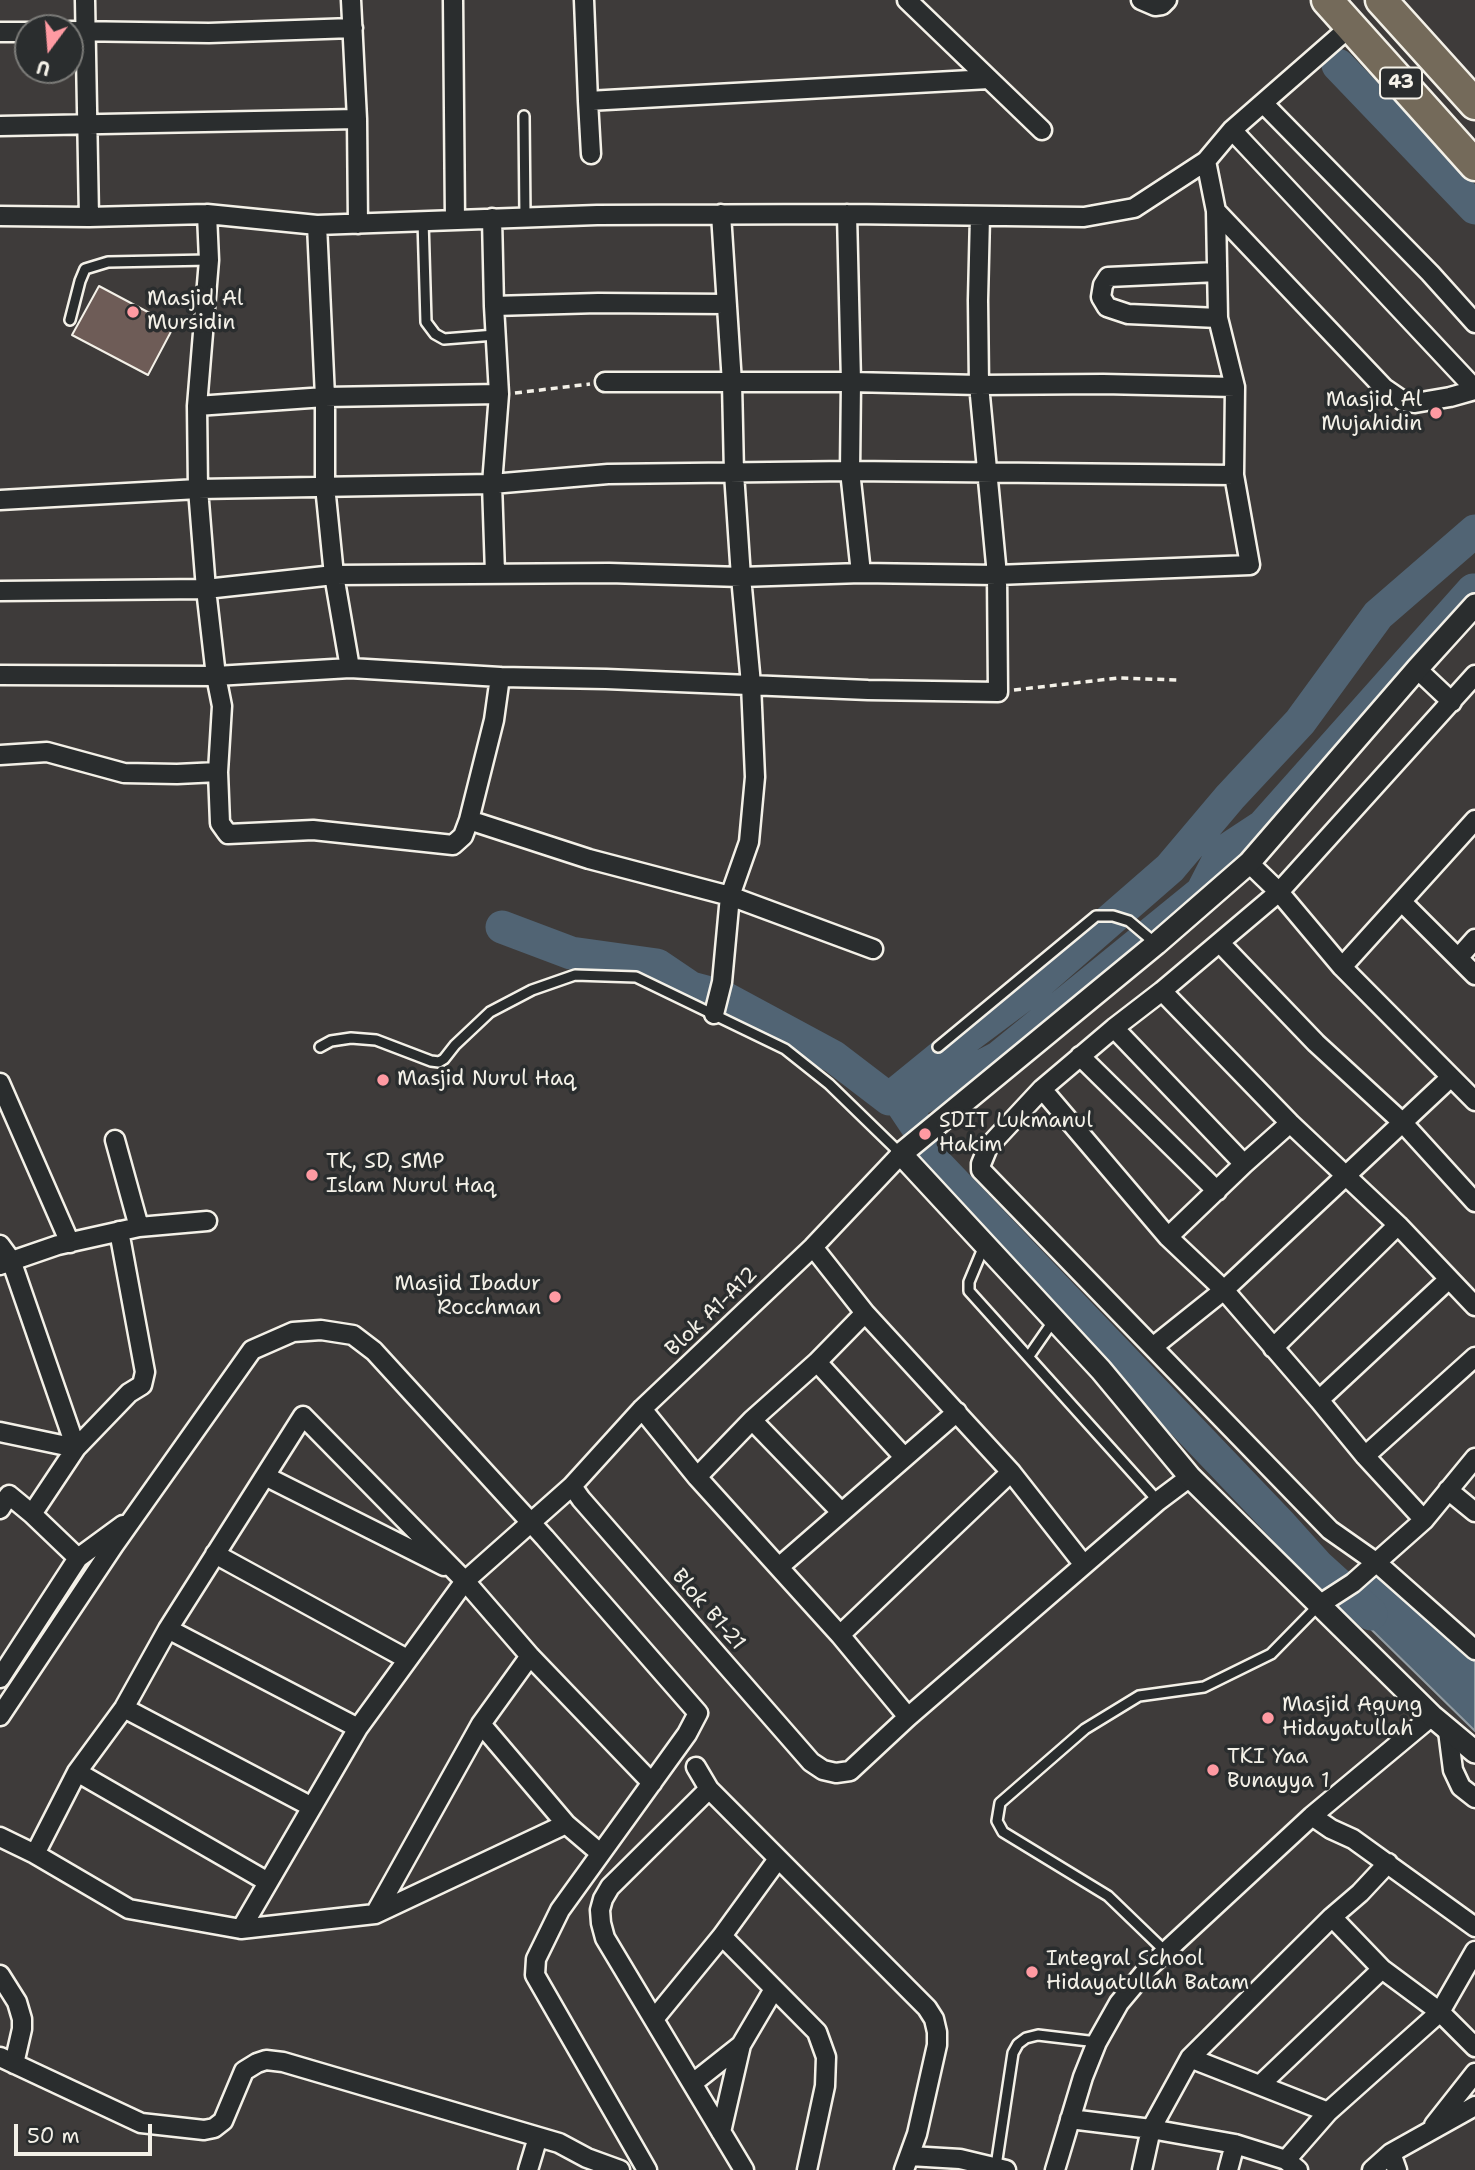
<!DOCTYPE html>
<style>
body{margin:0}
#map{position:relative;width:1475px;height:2170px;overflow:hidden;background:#3e3b3a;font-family:"Shantell Sans",sans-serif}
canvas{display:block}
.north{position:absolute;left:14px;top:14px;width:70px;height:70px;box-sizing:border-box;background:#2a2d2e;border:2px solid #7b7b78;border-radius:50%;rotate:196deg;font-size:19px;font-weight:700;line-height:28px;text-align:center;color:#f4f1e8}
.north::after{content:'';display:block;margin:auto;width:24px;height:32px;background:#ff9aa2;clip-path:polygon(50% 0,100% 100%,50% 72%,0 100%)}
.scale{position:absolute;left:14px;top:2124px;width:138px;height:32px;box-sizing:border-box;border:4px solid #f4f1e8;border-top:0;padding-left:9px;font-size:21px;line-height:24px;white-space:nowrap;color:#f4f1e8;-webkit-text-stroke:5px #2a2d2e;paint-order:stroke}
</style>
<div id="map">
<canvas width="1475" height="2170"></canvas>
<div class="north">U</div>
<div class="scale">50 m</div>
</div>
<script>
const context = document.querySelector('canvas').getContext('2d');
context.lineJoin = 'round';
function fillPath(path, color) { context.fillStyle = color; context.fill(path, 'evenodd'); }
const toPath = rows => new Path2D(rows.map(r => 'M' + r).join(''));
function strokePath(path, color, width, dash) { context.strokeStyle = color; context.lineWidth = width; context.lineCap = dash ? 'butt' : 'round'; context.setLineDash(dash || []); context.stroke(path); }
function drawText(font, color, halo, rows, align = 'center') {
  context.font = font + ' "Shantell Sans",sans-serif'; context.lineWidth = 7; context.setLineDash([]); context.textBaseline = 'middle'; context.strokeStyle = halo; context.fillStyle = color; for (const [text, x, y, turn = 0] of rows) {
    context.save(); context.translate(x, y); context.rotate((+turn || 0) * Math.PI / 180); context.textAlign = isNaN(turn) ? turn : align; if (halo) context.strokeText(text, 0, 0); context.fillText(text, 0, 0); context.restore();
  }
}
const water = toPath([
 [1363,1565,1475,1662,1475,1731,1333,1592,1363,1565]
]);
const river = toPath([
 [1338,65,1475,208],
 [502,927,571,953,657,965,691,988,721,996,834,1057,889,1099,943,1055,1030,990,1170,868,1230,797,1300,722,1378,615,1475,531],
 [1371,1614,1318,1566,1282,1526,924,1151,922,1134,904,1107,998,1058,1202,892,1222,853,1263,826,1473,590]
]);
const building = toPath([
 [99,286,174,326,148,375,72,335,99,286]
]);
const path = toPath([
 [515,393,590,384],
 [1014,690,1118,678,1178,680]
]);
const service = toPath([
 [524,116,525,217],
 [423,220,426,322,435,334,444,339,495,335],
 [70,320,80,281,85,269,108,262,209,260],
 [320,1047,331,1041,351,1038,376,1040,431,1061,439,1062,444,1059,455,1045,490,1012,532,990,575,975,636,977,785,1049,829,1084,901,1154],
 [938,1047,1096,916,1113,916,1129,921,1155,943],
 [984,1246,969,1282,969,1291,1158,1501],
 [1029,1356,1054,1320],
 [1165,1951,1108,1896,1003,1832,997,1821,1000,1803,1085,1729,1139,1696,1204,1687,1271,1654,1319,1605],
 [996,2166,1013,2053,1018,2044,1026,2038,1038,2035,1097,2042]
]);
const minor = toPath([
 [85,0,89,217],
 [351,0,357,119,358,224],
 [453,0,455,220],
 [584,0,588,101,989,79],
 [907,0,1042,130],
 [1141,0,1155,6,1162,5,1167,0],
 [70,31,209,33,353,28],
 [0,32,28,32],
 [588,101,591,154],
 [1263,103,1430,273,1475,323],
 [0,126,357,119],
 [1232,130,1475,389],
 [1216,211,1384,388,1403,401,1415,403,1450,397,1475,390],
 [207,214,209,260,197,406,198,489,206,589,216,676,222,706,218,772,220,823,225,830,228,834,313,830,453,845,463,836,469,820,494,720,500,677],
 [847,214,851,382,850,471,861,573],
 [0,216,89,217,207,214,317,225,597,215,847,214,1084,217,1134,208,1206,161,1232,130,1351,26],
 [492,218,494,306,499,394,492,484,495,573],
 [317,225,325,397,325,486,334,575,350,668],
 [1217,272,1108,277,1103,285,1101,297,1107,307,1128,314,1218,318],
 [494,306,598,303,726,304],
 [605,382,851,382,979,385,1103,384,1235,387],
 [197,406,325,397,499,394],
 [0,500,198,489,492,484,608,474,850,471,1234,475],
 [0,591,206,589,334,575,609,573,741,577,861,573,997,575,1250,565,1234,475,1235,387,1218,318,1216,211,1206,161],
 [1417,669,1452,702],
 [0,675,216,676,350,668,500,677,606,679,868,690,998,692,997,575,979,385,978,300,980,216],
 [1475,675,1279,892,1162,991,1114,1028,1042,1089,988,1147,981,1164,981,1170,1330,1530,1377,1563,1475,1650],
 [0,755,47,752,124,773,177,774,218,772],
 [469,820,589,859,730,896,873,949],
 [1249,863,1279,892,1342,967,1475,1101],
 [1402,902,1475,975],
 [1220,943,1316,1043,1403,1123,1475,1202],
 [1459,957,1475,939],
 [1342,967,1475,820],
 [1162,991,1290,1123,1398,1225,1475,1306],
 [714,1014,722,982,730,896,749,842,755,777,751,684,741,577,734,473,732,383,721,214],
 [1114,1028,1244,1164],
 [1080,1056,1217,1191],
 [0,1083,70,1243],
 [1042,1089,1168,1237,1224,1290,1319,1400,1365,1456,1424,1520],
 [115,1140,139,1227],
 [1168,1237,1244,1164,1290,1123],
 [0,1245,11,1260,76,1448],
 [813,1247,865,1313,1011,1472,1084,1565],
 [0,1265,58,1245,139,1227,207,1221],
 [1154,1346,1224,1290,1451,1077],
 [1273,1348,1398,1225],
 [817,1362,904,1457],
 [1319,1400,1449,1279],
 [642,1409,697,1477,840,1635,908,1717],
 [752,1420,841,1512],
 [0,1432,76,1448],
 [1365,1456,1475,1357],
 [265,1476,444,1566],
 [697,1477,752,1420,817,1362,865,1313],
 [572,1486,581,1499,811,1762,823,1770,836,1773,850,1771,908,1717,1158,1501,1190,1477],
 [1448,1490,1475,1512],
 [0,1509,9,1495,32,1514,78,1558],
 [32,1514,76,1448,129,1393,142,1385,145,1372,119,1231],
 [215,1554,407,1659],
 [779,1567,957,1412],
 [1319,1605,1353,1583,1424,1520,1475,1458],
 [168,1629,358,1728],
 [840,1635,1011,1472],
 [0,1678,78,1558,123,1525],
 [124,1708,312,1807],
 [0,1716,114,1545,252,1350,293,1332,321,1330,353,1335,374,1351,545,1538,698,1713,687,1734,560,1910,536,1959,535,1975,647,2170],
 [481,1724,566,1824,600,1853],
 [1448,1731,1453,1770,1461,1787,1475,1798],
 [696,1767,709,1789,927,2008,934,2019,937,2032,937,2045,917,2134,904,2170],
 [77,1772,268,1882],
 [709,1789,610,1887,603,1899,600,1910,601,1923,605,1938,744,2170],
 [1312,1816,1331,1829,1353,1839,1475,1927],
 [566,1824,375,1914,241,1929,129,1909,35,1854,77,1772,124,1708,168,1629,303,1416,465,1581,530,1656,652,1783],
 [0,1837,35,1854],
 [375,1914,481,1724,530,1656],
 [1332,1917,1382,1969,1440,2012,1475,2047],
 [241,1929,358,1728,465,1581,572,1486,642,1409,813,1247,901,1154],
 [722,1936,817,2032,826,2057,825,2086,807,2170],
 [0,1975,17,2002,22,2019,22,2029,14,2064],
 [654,2019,722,1936,778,1859],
 [0,2057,141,2123,204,2130,214,2128,223,2121,244,2071,257,2063,266,2060,283,2062,559,2143,587,2158,620,2170],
 [1190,2058,1328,2112],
 [693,2083,741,2045,774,1989],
 [1260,2085,1382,1969],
 [1070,2119,1151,2129,1235,2144,1286,2160,1298,2170],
 [1434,2125,1475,2073],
 [721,2132,741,2045],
 [1391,2153,1397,2170],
 [910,2156,960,2159,1006,2170],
 [1286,2160,1328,2112,1440,2012,1475,1951],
 [528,2170,538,2137],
 [1055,2170,1083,2077,1097,2042,1119,2003,1150,1966,1312,1816,1432,1716],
 [1142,2170,1151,2129,1190,2058,1332,1917,1360,1893,1388,1863],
 [1228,2170,1235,2144],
 [1372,2170,1391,2153,1475,2106]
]);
const tertiary = toPath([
 [1475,605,1417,669,1249,863,1156,944,901,1154,1101,1370,1190,1477,1432,1716,1475,1752]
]);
const trunk = toPath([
 [1327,0,1475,165],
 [1381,0,1475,104]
]);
const markers = [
 [133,312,7,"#ff9aa2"],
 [1436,413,7,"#ff9aa2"],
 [383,1080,7,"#ff9aa2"],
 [925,1134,7,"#ff9aa2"],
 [312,1175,7,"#ff9aa2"],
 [555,1297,7,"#ff9aa2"],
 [1268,1718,7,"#ff9aa2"],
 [1213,1770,7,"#ff9aa2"],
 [1032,1972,7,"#ff9aa2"]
];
const shields = [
 [1401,83,42]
];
const shieldNames = [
 ["43",1401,83]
];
const poiNames = [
 ["Masjid Al",147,300],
 ["Mursidin",147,324],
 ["Masjid Al",1422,401,"right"],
 ["Mujahidin",1422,425,"right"],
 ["Masjid Nurul Haq",397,1080],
 ["SDIT Lukmanul",939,1122],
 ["Hakim",939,1146],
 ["TK, SD, SMP",326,1163],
 ["Islam Nurul Haq",326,1187],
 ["Masjid Ibadur",541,1285,"right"],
 ["Rocchman",541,1309,"right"],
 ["Masjid Agung",1282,1706],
 ["Hidayatullah",1282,1730],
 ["TKI Yaa",1227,1758],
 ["Bunayya 1",1227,1782],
 ["Integral School",1046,1960],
 ["Hidayatullah Batam",1046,1984]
];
const streetNames = [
 ["Blok A1-A12",712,1312,-44],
 ["Blok B1-21",708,1610,49]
];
fillPath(water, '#516474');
strokePath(water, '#929ca2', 2);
strokePath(river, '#516474', 33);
fillPath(building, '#6e5c57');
strokePath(building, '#f4f1e8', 2);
strokePath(service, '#f4f1e8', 14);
strokePath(minor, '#f4f1e8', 23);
strokePath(tertiary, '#f4f1e8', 26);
strokePath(trunk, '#f4f1e8', 35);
strokePath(path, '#f4f1e8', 3.5, [7, 5]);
strokePath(service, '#2a2d2e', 9);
strokePath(minor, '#2a2d2e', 18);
strokePath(tertiary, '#2a2d2e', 21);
strokePath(trunk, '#746a5a', 30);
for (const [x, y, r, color] of markers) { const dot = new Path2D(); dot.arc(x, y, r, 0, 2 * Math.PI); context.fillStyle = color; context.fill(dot); strokePath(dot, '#2a2d2e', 2.5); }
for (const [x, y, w] of shields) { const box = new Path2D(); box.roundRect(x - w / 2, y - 15.5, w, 31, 5); context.fillStyle = '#2a2d2e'; context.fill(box); strokePath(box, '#f4f1e8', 2); }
drawText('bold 19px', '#f4f1e8', null, shieldNames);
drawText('21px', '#f4f1e8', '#2a2d2e', poiNames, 'left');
drawText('21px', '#f4f1e8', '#2a2d2e', streetNames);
</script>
